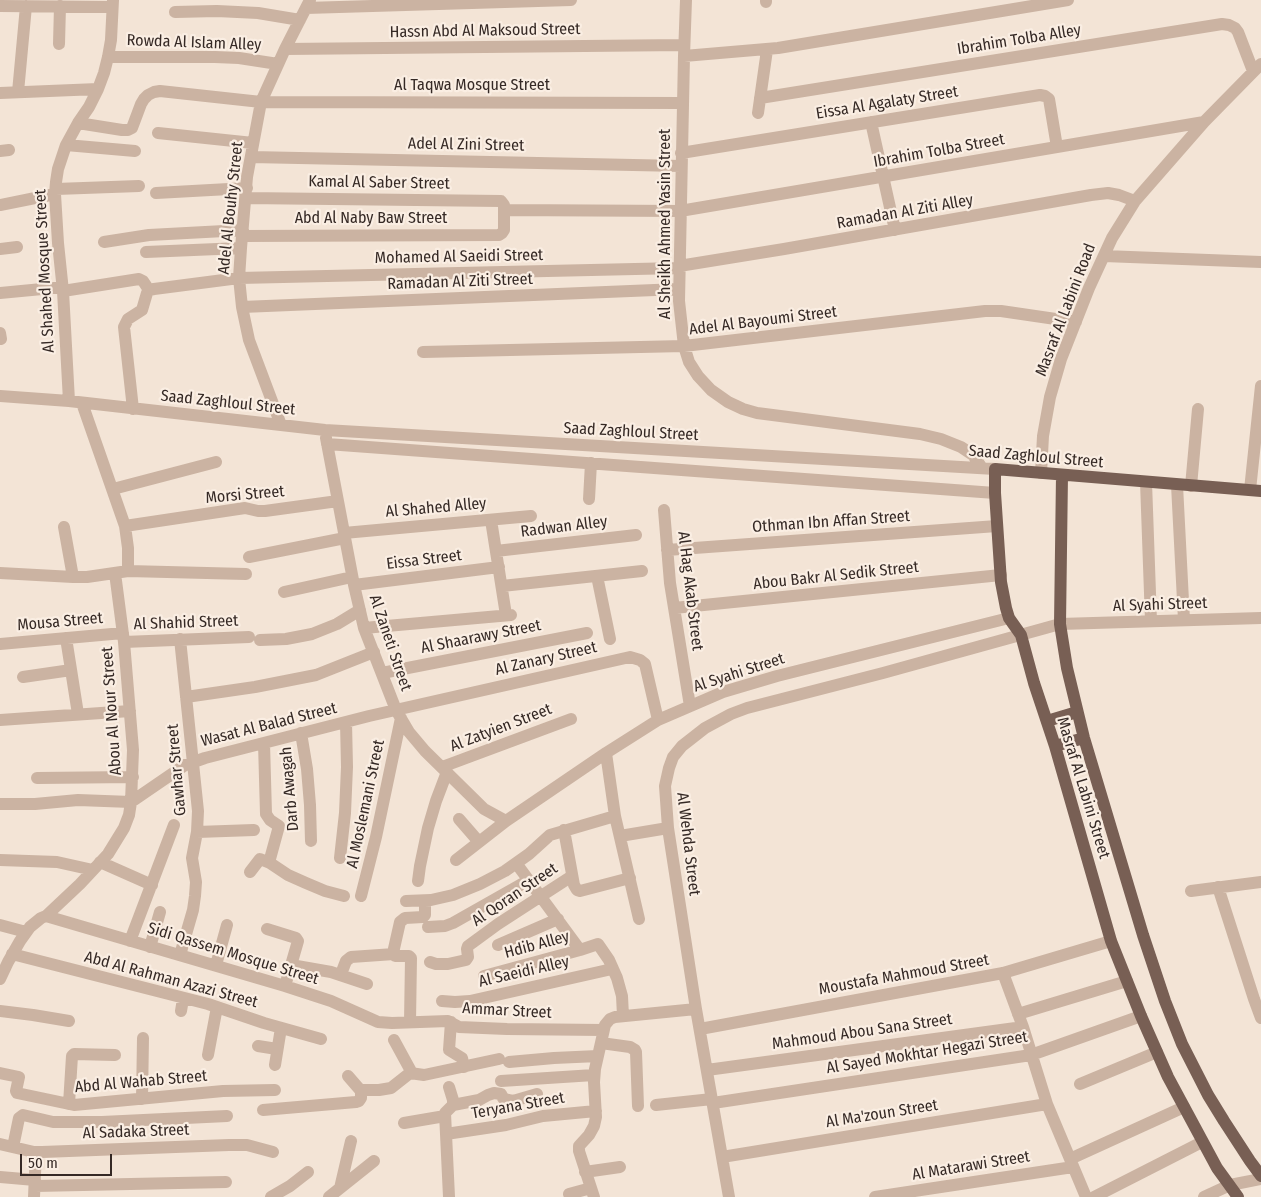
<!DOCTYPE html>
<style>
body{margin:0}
#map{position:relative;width:1261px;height:1197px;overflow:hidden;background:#f3e4d6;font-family:"Fira Sans Condensed",sans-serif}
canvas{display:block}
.scale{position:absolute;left:20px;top:1154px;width:92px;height:22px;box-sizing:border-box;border:2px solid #352925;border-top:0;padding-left:6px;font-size:15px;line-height:18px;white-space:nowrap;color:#352925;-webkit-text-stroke:4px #faeee3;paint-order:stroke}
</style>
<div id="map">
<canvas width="1261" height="1197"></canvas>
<div class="scale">50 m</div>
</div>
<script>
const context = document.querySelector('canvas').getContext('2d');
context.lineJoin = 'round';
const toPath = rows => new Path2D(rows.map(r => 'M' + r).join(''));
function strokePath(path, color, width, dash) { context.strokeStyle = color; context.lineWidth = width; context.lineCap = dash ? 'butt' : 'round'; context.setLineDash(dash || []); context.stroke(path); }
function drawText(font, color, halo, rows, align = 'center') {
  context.font = font + ' "Fira Sans Condensed",sans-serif'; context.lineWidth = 4.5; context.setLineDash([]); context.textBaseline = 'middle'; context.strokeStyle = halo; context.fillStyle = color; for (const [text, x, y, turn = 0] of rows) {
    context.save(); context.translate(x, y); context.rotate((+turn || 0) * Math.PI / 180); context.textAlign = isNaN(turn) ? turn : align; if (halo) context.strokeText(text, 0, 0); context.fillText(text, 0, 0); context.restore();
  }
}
const minor = toPath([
 [686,0,684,56,679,301,684,346,689,362,698,376,711,390,728,402,743,409,757,413,920,434,941,439,961,447,973,455,982,468],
 [766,2,766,0],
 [0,6,112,7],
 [306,8,571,0],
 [175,12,217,11,258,13,300,20],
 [59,44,60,6],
 [285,49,684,45],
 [684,56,778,48,1068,0],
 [108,57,215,57,239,58,278,64],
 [18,92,26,6],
 [0,93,98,89],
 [760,98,1222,24,1229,25,1235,28,1238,32,1253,71],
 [758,113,767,50],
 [871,122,895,230],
 [78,123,122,130,128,130,132,128,141,104,144,99,148,95,154,92,160,91,261,102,683,103],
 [158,133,253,143],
 [66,145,135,151],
 [0,151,9,150],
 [681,153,1040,95,1045,96,1049,99,1057,147],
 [251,157,681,166],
 [56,189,139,186],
 [156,193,247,188],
 [0,205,55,194],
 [504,210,680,211,1204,122],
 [243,236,499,235,502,233,504,230,504,205,501,201,246,198],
 [104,242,149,235,243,230],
 [0,249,17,247],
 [146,252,241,248],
 [1104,256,1261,262],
 [679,266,784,249,1091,195,1108,193,1119,195,1135,201],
 [63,291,139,279,143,281,149,290],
 [0,293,63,287],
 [242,307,679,289],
 [0,333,1,339],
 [423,352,684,346,985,311,1001,311,1076,322],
 [0,396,69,401,325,430,995,469],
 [69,401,63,291,58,243,55,194,56,182,58,169,66,145,78,123,89,107,98,89,104,73,108,57,111,40,113,0],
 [82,403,125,526,128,548,128,571],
 [133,409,124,327,128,319,142,310,147,293,149,290,154,289,239,278,679,268],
 [281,425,249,340,242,307,239,278,241,248,247,177,261,102,285,49,310,0],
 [326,438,354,585,364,628,396,710,409,732,425,751,484,809,506,821],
 [327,444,995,493],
 [1041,473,1043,436,1050,397,1061,359,1089,288,1112,238,1135,201,1204,122,1261,64],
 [1146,482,1151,621],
 [1177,485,1184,620],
 [1191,486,1198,409],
 [113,489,216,462],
 [1250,490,1261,386],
 [589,499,591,463],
 [664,510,670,583,690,706],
 [491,520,506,615],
 [125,526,245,508,258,511,265,511,338,501],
 [64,527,73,577],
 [344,533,531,516],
 [667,550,997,526],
 [496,551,636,535],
 [249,557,345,538],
 [0,573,73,577,87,577,128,571,246,574],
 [597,576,610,639],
 [354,585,499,567],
 [502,586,642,571],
 [284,592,352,577],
 [674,608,1001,575],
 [364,628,511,615],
 [66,638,78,714],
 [180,639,198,811,197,832,192,858,196,882,195,896,193,910,180,955],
 [260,640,286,639,312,634,337,624,360,610],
 [124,642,249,637],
 [0,644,123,633],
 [382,673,587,633],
 [23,677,71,670],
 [186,697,255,687,316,675,374,652],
 [0,720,130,711],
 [301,733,307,769,310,805,311,841],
 [264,743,266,814,270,820,279,826,270,859,270,863,288,875,306,883,325,891,344,896],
 [606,753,615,816,639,919],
 [442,767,571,719],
 [37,778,133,777],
 [131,802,185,765,205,758,369,716,630,657,640,660,645,664,658,720],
 [0,804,35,804,78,800,131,802],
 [459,819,479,842],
 [564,830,574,885,577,890,580,891,630,878],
 [197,832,254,830],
 [620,836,668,828],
 [340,858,345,813,347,767,346,722],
 [0,860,57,862,93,870],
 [456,860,506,821,606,753,658,720,723,692,777,676,1009,618],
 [100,862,152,885],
 [516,863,580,950],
 [250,872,260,859,270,863],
 [418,881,420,866,428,828,436,801,447,772],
 [1218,887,1254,999,1261,1018],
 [1191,891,1261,882],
 [361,896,376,837,401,718],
 [406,901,431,900,453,895,480,884,505,871,529,854,550,835,615,816],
 [46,916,285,986,331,1001,378,1022,392,1023,448,1021,459,1027,507,1029,603,1030],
 [0,925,26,932],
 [428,927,445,926,453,923,529,880],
 [267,929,296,938,298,941,285,986],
 [130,941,174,825],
 [498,945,558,919],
 [150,947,160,912],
 [12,954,208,1004,264,1023,321,1039],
 [430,962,436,964,448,964,466,960,468,957,467,949,468,946,498,924,572,876],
 [216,965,227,925],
 [291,965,331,972,367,984],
 [1003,973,1023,1027,1047,1104,1086,1197],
 [341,974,346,961,351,957,394,954],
 [484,976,580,950,598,944,609,960,617,978,622,996,623,1016],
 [0,979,8,962,20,941,30,927,41,918,46,916,80,884,108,854,124,828,129,815,131,802,133,750,124,642,115,573],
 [442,1001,455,1002,470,1001,612,969],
 [0,1011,33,1015,69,1021],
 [181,1011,183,999],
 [1018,1014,1127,981],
 [410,1022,411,958,409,956,395,956,393,953,400,922,405,918,423,917,425,915,425,901],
 [451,1022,449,1050,462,1058,464,1067],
 [700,1029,1003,973,1111,941],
 [394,1040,412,1073],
 [601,1043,630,1047,635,1050,636,1052,638,1106],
 [258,1046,277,1049],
 [208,1055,217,1007],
 [509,1062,554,1058,598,1056],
 [275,1065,281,1028],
 [707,1070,1023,1027],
 [0,1073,19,1077,16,1091,17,1093,74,1105,223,1091,275,1090],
 [348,1076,361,1091],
 [501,1081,594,1075],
 [1080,1084,1157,1052],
 [449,1087,453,1100,453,1105,445,1113,449,1197],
 [142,1099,143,1038],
 [713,1103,1031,1055,1141,1016],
 [69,1104,72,1056,74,1054,115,1055],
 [453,1105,479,1100,488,1095,494,1093,501,1094,503,1098,508,1100,513,1101,537,1094],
 [656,1105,712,1099],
 [263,1110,356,1102,359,1101,361,1098,361,1092,363,1090,379,1090,391,1088,410,1073,424,1075,499,1059],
 [404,1123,445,1116],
 [446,1134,506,1125,543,1116,596,1111],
 [0,1144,34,1152,42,1152,229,1145,247,1145,273,1152],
 [13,1147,19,1118,23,1115,53,1122,102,1122,227,1116],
 [722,1157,1047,1104],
 [1070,1159,1184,1107],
 [585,1172,620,1167],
 [0,1177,35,1180],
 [35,1186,226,1182],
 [340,1188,351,1141],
 [569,1194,591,1188],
 [34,1197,36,1152],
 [271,1197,290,1186,308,1172],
 [329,1197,374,1161],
 [594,1197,579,1151,579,1146,589,1135,594,1126,596,1117,594,1082,595,1069,605,1025,610,1019,615,1017,696,1009],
 [729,1197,696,1009,668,828,665,786,669,768,673,757,682,746,705,728,731,714,747,708,883,673,1060,624,1261,618],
 [875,1197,1073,1167],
 [1094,1197,1202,1142],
 [1204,1197,1230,1185,1261,1179]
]);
const major = toPath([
 [1062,475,1060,624,1067,668,1084,738,1143,935,1165,1001,1182,1044,1208,1095,1224,1121,1250,1161,1261,1176],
 [1047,721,1077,712],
 [1055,746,1084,738],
 [1238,1197,1217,1168,1168,1077,1141,1016,1111,941,1055,746,1034,683,1021,635,1009,618,1006,608,1001,582,995,493,995,469,1261,491]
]);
const streetNames = [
 ["Hassn Abd Al Maksoud Street",485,31,-1],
 ["Ibrahim Tolba Alley",1019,40,-9],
 ["Rowda Al Islam Alley",194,43,2],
 ["Al Taqwa Mosque Street",472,86],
 ["Eissa Al Agalaty Street",887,103,-9],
 ["Adel Al Zini Street",466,145,1],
 ["Ibrahim Tolba Street",939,151,-10],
 ["Kamal Al Saber Street",379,183,1],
 ["Adel Al Bouhy Street",231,208,-84],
 ["Ramadan Al Ziti Alley",905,212,-10],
 ["Abd Al Naby Baw Street",371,219],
 ["Al Sheikh Ahmed Yasin Street",666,224,-90],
 ["Mohamed Al Saeidi Street",459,257,-1],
 ["Al Shahed Mosque Street",45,271,-93],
 ["Ramadan Al Ziti Street",460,282,-2],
 ["Masraf Al Labini Road",1066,310,-69],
 ["Adel Al Bayoumi Street",763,321,-7],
 ["Saad Zaghloul Street",228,403,6],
 ["Saad Zaghloul Street",631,432,3],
 ["Saad Zaghloul Street",1036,457,5],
 ["Morsi Street",245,495,-5],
 ["Al Shahed Alley",436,508,-5],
 ["Othman Ibn Affan Street",831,522,-4],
 ["Radwan Alley",564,527,-7],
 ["Eissa Street",424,560,-7],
 ["Abou Bakr Al Sedik Street",836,576,-6],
 ["Al Hag Akab Street",690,591,83],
 ["Al Syahi Street",1160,605,-2],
 ["Mousa Street",60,622,-5],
 ["Al Shahid Street",186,623,-2],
 ["Al Shaarawy Street",481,637,-11],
 ["Al Zaneti Street",390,643,71],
 ["Al Zanary Street",546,659,-13],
 ["Al Syahi Street",739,673,-18],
 ["Abou Al Nour Street",112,711,-94],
 ["Wasat Al Balad Street",269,725,-14],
 ["Al Zatyien Street",501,728,-21],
 ["Gawhar Street",177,770,-95],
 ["Masraf Al Labini Street",1083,788,73],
 ["Darb Awagah",290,789,-95],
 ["Al Moslemani Street",366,804,-78],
 ["Al Wehda Street",688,844,83],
 ["Al Qoran Street",515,895,-34],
 ["Hdib Alley",537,945,-15],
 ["Sidi Qassem Mosque Street",233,954,17],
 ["Al Saeidi Alley",524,972,-13],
 ["Moustafa Mahmoud Street",904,975,-10],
 ["Abd Al Rahman Azazi Street",171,980,15],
 ["Ammar Street",507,1011,3],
 ["Mahmoud Abou Sana Street",862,1032,-8],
 ["Al Sayed Mokhtar Hegazi Street",927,1053,-9],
 ["Abd Al Wahab Street",141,1082,-5],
 ["Teryana Street",518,1106,-10],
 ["Al Ma'zoun Street",882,1114,-9],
 ["Al Sadaka Street",136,1132,-2],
 ["Al Matarawi Street",971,1166,-9]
];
strokePath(minor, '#cbb3a2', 12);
strokePath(major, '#785f54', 12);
drawText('16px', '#352925', '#faeee3', streetNames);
</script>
